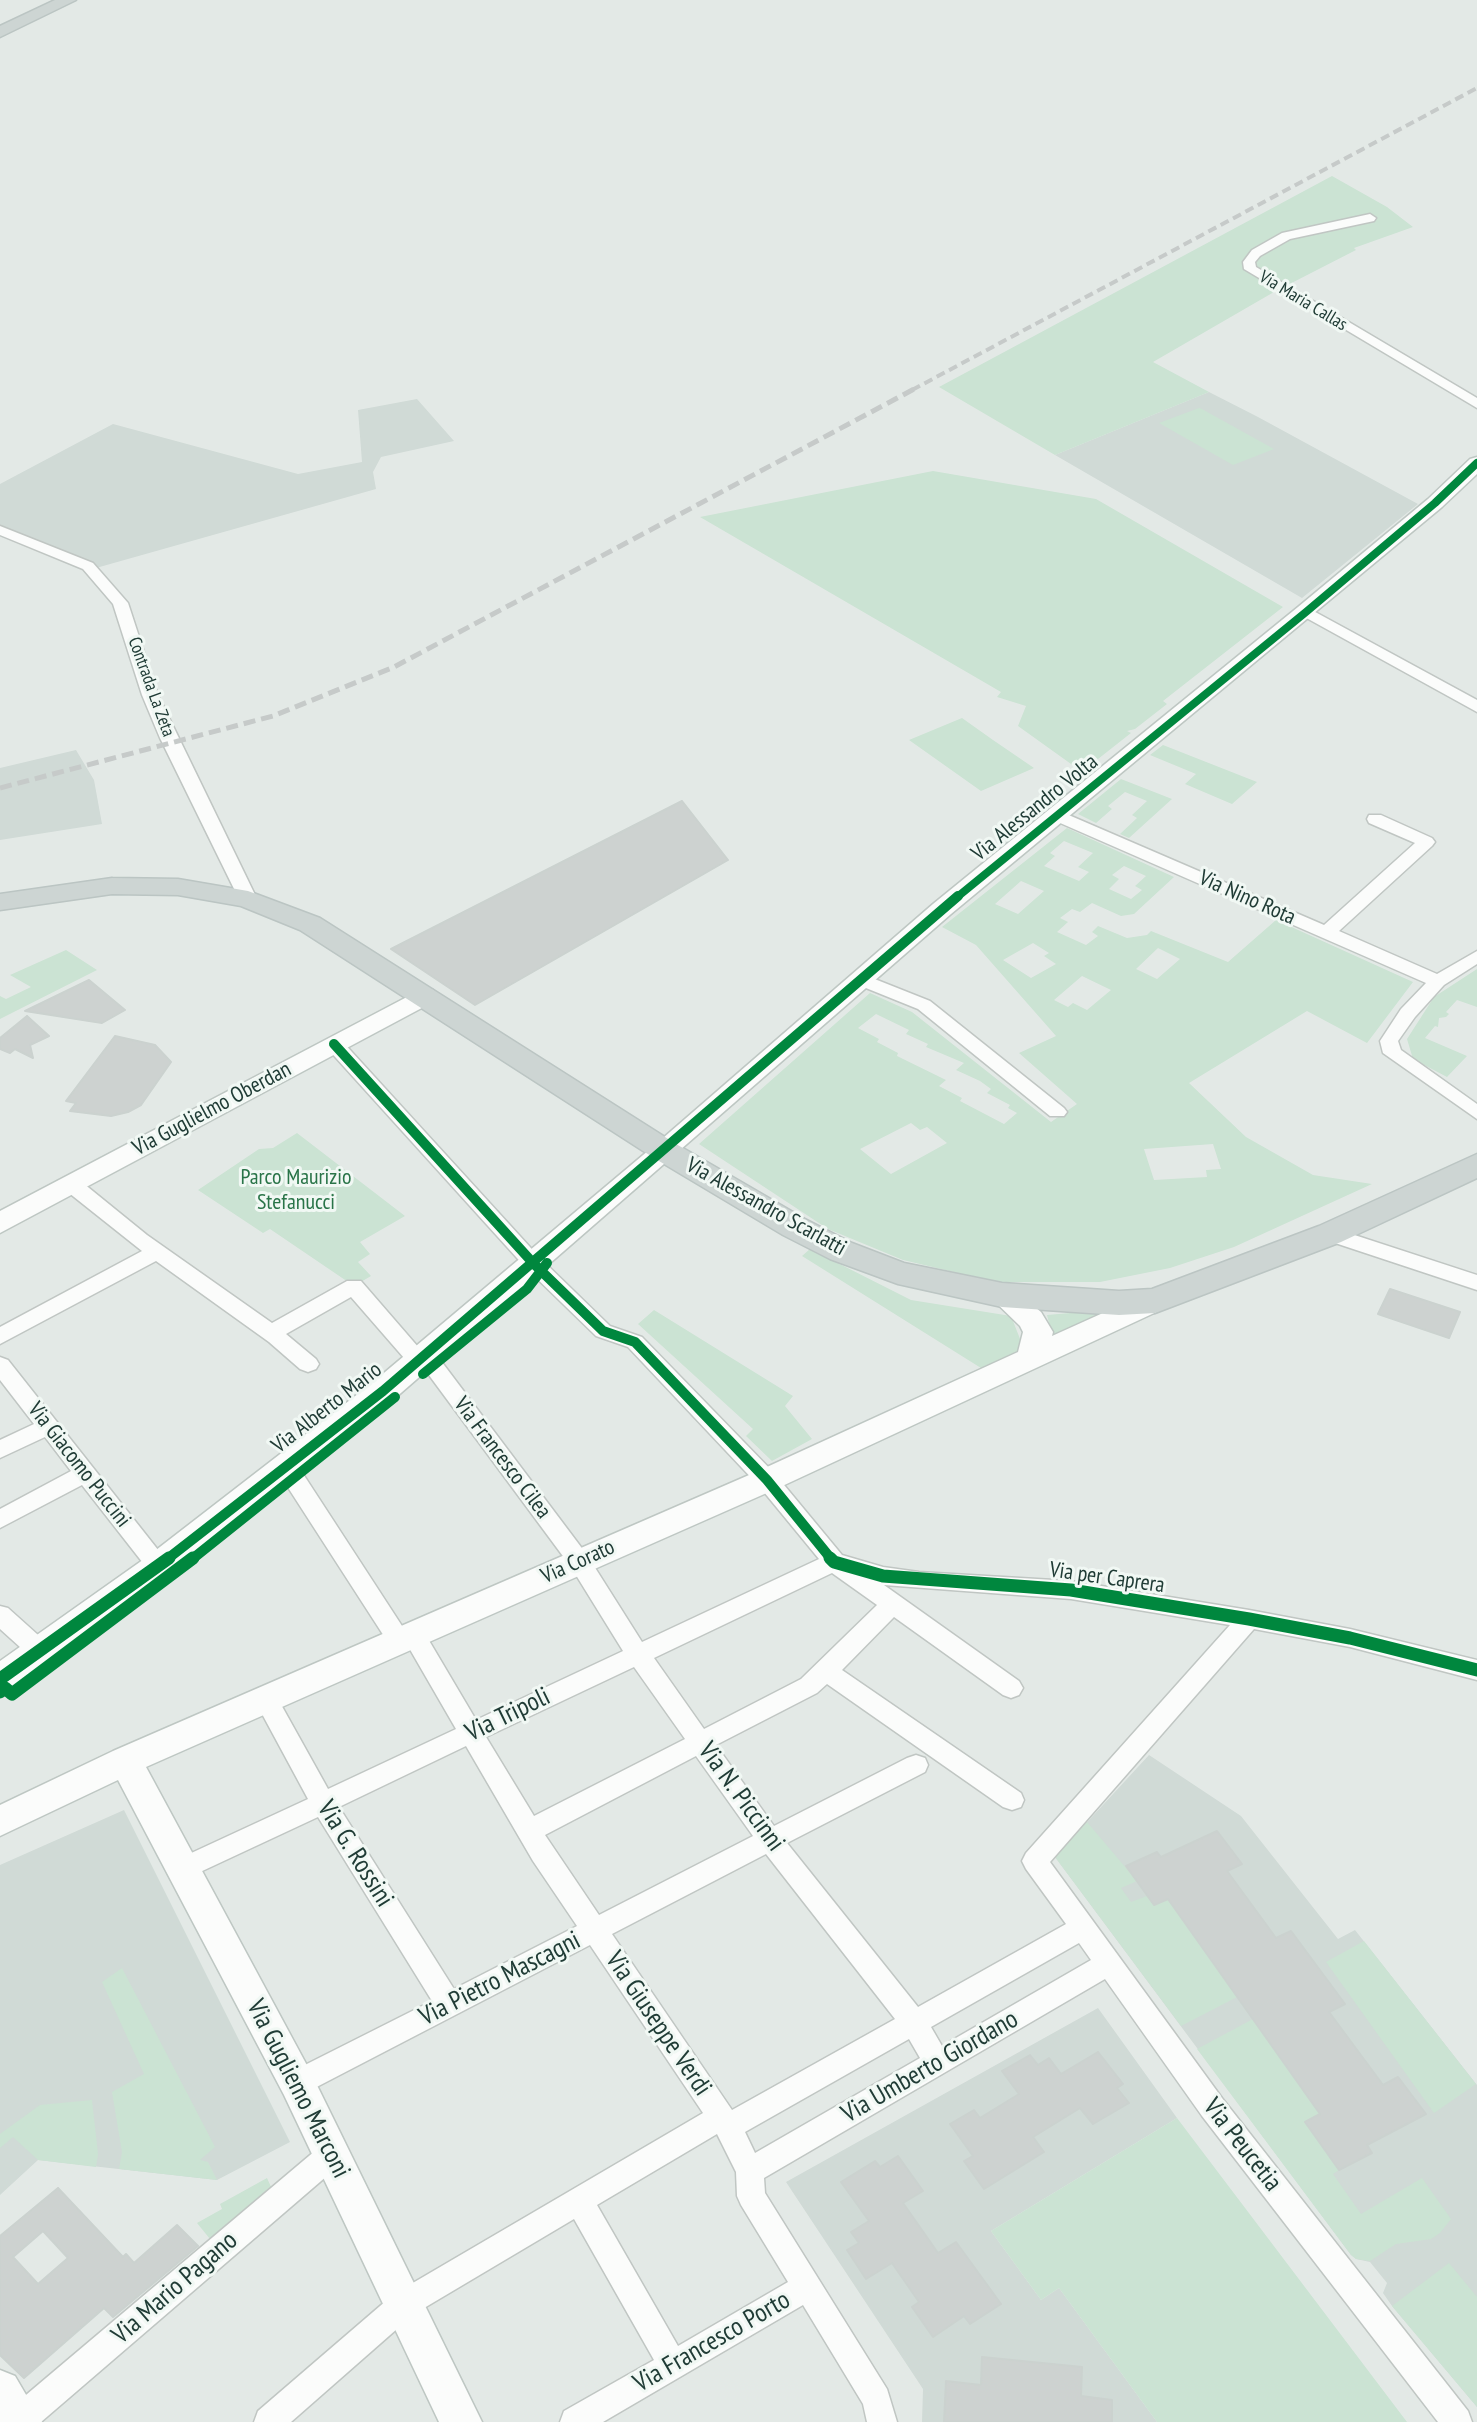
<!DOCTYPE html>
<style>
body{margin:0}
canvas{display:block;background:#e3e9e6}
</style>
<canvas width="1477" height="2422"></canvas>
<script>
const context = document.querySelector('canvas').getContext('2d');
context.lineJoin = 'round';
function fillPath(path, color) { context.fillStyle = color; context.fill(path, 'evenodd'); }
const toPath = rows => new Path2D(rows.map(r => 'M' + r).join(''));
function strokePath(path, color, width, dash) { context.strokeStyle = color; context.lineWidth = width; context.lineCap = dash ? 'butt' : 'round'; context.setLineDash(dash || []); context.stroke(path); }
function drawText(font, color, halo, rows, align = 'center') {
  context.font = font + ' "PT Sans Narrow",sans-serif'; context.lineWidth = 6; context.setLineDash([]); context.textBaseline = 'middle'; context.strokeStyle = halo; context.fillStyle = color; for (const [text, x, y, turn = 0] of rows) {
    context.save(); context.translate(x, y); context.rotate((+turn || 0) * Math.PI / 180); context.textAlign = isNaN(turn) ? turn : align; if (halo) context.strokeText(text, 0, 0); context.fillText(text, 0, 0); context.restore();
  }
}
const built = toPath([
 [1209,392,1258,417,1418,504,1302,598,1055,455],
 [417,399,454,441,381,457,373,472,376,489,96,568,0,528,0,484,113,424,298,474,362,462,358,410],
 [76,750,94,780,102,824,0,840,0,768],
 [1149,1755,1241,1816,1338,1939,1355,1930,1477,2085,1477,2407,1392,2306,1383,2293,1387,2283,1370,2262,1356,2259,1351,2255,1055,1857],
 [124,1810,290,2142,217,2180,38,2160,0,2195,0,1865],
 [1098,2008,1177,2118,991,2231,1041,2300,1059,2288,1157,2422,922,2422,923,2389,786,2182]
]);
const green = toPath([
 [1332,176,1387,207,1413,227,1354,248,1356,250,1274,292,1153,362,1209,392,1055,455,939,387],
 [1199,408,1200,408,1274,449,1233,465,1159,423],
 [933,471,1096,499,1283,607,1163,701,1167,704,1135,729,1127,731,1131,733,1098,759,1093,757,1078,769,1018,726,1026,706,997,697,1001,692,700,517],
 [962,718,993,740,1034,768,981,791,909,740],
 [1163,745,1257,782,1232,804,1185,784,1196,774,1150,755],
 [1121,779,1172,799,1129,838,1120,834,1137,818,1132,815,1147,801,1125,792,1108,806,1112,809,1096,823,1078,814],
 [1067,828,1174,877,1134,914,1121,916,1092,903,1080,912,1072,909,1060,918,1068,922,1057,932,1086,945,1098,936,1092,932,1098,926,1127,938,1147,935,1151,931,1228,962,1276,920,1413,982,1367,1043,1307,1011,1189,1083,1246,1137,1313,1175,1372,1184,1234,1247,1170,1268,1100,1282,996,1282,903,1260,828,1229,699,1144,870,993,912,1012,1051,1122,1077,1104,1019,1053,1056,1036,976,945,942,927],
 [1064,841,1093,853,1078,867,1089,872,1079,881,1044,866,1055,856,1050,853],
 [1124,866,1146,876,1135,886,1142,890,1131,899,1109,889,1119,879,1112,875],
 [1021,881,1044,891,1018,914,995,904],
 [1033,943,1049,953,1044,956,1056,964,1031,978,1003,960],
 [1158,948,1180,959,1157,979,1136,969],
 [1082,976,1111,990,1087,1010,1073,1003,1068,1007,1054,1000],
 [876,1014,909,1030,906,1034,928,1044,926,1047,964,1063,956,1070,980,1081,991,1089,987,1093,1010,1105,1008,1108,1017,1113,1004,1124,960,1101,962,1098,939,1086,946,1080,897,1056,898,1053,877,1042,879,1039,858,1028],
 [911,1123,920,1130,927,1127,947,1143,891,1174,860,1149],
 [1213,1144,1221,1169,1206,1170,1207,1177,1154,1180,1144,1149],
 [66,950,97,970,0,1019,0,996,6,999,31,987,10,975],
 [1477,969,1477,1007,1457,1000,1446,1012,1449,1014,1446,1017,1439,1018,1438,1027,1435,1026,1425,1038,1467,1056,1447,1077,1413,1059,1407,1039,1434,997],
 [297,1133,405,1216,360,1242,370,1254,358,1262,371,1276,354,1286,270,1229,263,1233,198,1190,259,1149,273,1148],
 [810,1249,911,1300,1011,1316,1024,1349,981,1368,802,1256],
 [654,1310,793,1396,785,1406,812,1439,772,1461,746,1436,753,1429,638,1324],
 [1104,1310,1109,1319,1054,1343,1047,1315],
 [1087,1822,1137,1881,1121,1888,1131,1902,1147,1896,1154,1905,1168,1899,1237,1997,1181,2026,1055,1857],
 [1364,1941,1476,2084,1434,2113,1326,1962],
 [122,1968,215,2147,200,2160,208,2162,217,2180,119,2169,122,2152,112,2092,144,2074,102,1982],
 [1253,2019,1320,2114,1305,2122,1339,2170,1333,2174,1361,2214,1422,2178,1451,2219,1440,2233,1431,2239,1396,2244,1370,2261,1356,2259,1351,2255,1197,2049],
 [92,2100,98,2154,96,2167,38,2160,13,2137,0,2148,0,2134,40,2105],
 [1177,2118,1407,2422,1157,2422,1059,2288,1041,2300,991,2231],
 [267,2178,272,2189,210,2239,197,2223,222,2209,220,2204],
 [1449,2263,1477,2297,1477,2407,1392,2306]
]);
const building = toPath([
 [682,801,728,860,475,1005,391,949,682,801],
 [89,980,125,1010,102,1023,25,1011,89,980],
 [27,1016,49,1036,30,1045,33,1058,15,1049,10,1053,0,1049,0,1038,27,1016],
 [115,1036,155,1045,171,1062,141,1105,128,1112,111,1116,70,1111,76,1103,66,1101,115,1036],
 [1390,1289,1460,1312,1449,1338,1378,1314,1390,1289],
 [1217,1831,1242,1864,1227,1871,1276,1938,1291,1931,1345,2004,1329,2012,1383,2085,1398,2077,1426,2114,1367,2145,1372,2153,1339,2170,1305,2122,1320,2114,1168,1899,1154,1905,1126,1866,1157,1852,1161,1857,1217,1831],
 [1098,2052,1123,2084,1117,2088,1129,2103,1093,2124,1080,2108,1033,2137,1044,2152,984,2189,964,2161,973,2156,950,2124,974,2110,980,2118,1019,2094,1002,2071,1030,2055,1038,2065,1049,2058,1061,2074,1098,2052],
 [898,2156,923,2191,903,2203,938,2253,956,2242,1001,2304,970,2324,964,2316,933,2337,912,2307,919,2302,892,2263,866,2279,847,2250,859,2243,851,2232,869,2221,841,2182,875,2161,880,2167,898,2156],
 [58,2188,123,2257,126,2254,134,2263,177,2225,198,2246,113,2317,104,2308,24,2378,0,2355,0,2236,58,2188],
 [43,2231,68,2258,38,2284,13,2257,43,2231],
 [982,2357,1082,2367,1081,2396,1112,2400,1112,2422,944,2422,946,2381,981,2385,982,2357]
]);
const street = toPath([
 [1370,214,1376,218,1374,221,1290,239,1260,256,1255,262,1256,267,1477,398,1477,408,1244,269,1243,262,1252,250,1282,233,1370,214],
 [0,526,93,563,128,603,158,695,257,899,254,903,248,904,239,899,160,738,142,695,113,604,83,569,0,535,0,526],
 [1306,607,1477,700,1477,712,1301,615,1301,609,1306,607],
 [1057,810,1324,925,1415,843,1369,823,1367,819,1369,815,1381,815,1432,838,1435,842,1432,846,1339,931,1437,974,1477,951,1477,964,1444,985,1415,1017,1398,1041,1401,1050,1477,1104,1477,1119,1383,1053,1380,1041,1401,1009,1426,983,1051,819,1049,815,1057,810],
 [862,974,930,1001,1064,1108,1067,1112,1064,1116,1050,1116,918,1009,856,984,853,980,856,976,862,974],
 [334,1038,341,1040,540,1258,610,1326,642,1337,775,1474,842,1555,883,1567,919,1572,1071,1581,1249,1610,1350,1629,1477,1660,1477,1680,1350,1647,1254,1629,1050,1862,1222,2098,1468,2411,1472,2422,1438,2422,1202,2116,1105,1979,764,2178,765,2193,887,2389,897,2422,867,2422,863,2404,803,2305,603,2422,560,2422,564,2411,654,2360,574,2219,414,2314,291,2422,254,2422,258,2411,394,2294,703,2113,590,1945,307,2092,297,2095,287,2092,283,2083,287,2074,432,2001,318,1817,183,1880,174,1877,170,1869,174,1861,308,1799,254,1699,258,1692,266,1689,274,1692,328,1789,456,1729,408,1646,399,1649,391,1647,278,1472,275,1466,278,1460,286,1458,294,1460,404,1629,413,1625,421,1627,476,1720,623,1651,571,1567,423,1367,411,1366,351,1297,286,1334,316,1359,319,1364,316,1369,308,1372,300,1369,269,1342,156,1261,0,1344,0,1327,142,1251,64,1189,61,1184,64,1179,78,1179,147,1235,272,1323,347,1281,361,1281,419,1348,432,1349,587,1555,642,1642,819,1559,759,1486,628,1347,596,1336,526,1268,327,1048,325,1044,327,1040,334,1038],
 [832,1573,877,1605,801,1679,704,1729,654,1658,832,1573],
 [884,1585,1071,1599,1230,1625,1026,1853,1022,1861,1026,1869,1066,1924,918,2007,787,1843,925,1772,928,1765,925,1758,916,1755,907,1758,774,1826,716,1745,817,1693,827,1684,1003,1807,1012,1810,1021,1807,1024,1800,1021,1793,842,1670,894,1617,1003,1695,1011,1698,1019,1695,1023,1688,1019,1681,884,1585],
 [634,1667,685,1739,534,1816,486,1737,634,1667],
 [466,1746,533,1861,577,1926,454,1989,339,1807,466,1746],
 [696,1756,753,1836,599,1915,545,1835,696,1756],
 [766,1854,895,2019,732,2110,612,1934,766,1854],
 [1079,1943,1091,1960,942,2046,931,2027,1079,1943],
 [909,2039,920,2058,755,2153,745,2132,909,2039],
 [717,2134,736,2172,737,2196,741,2205,788,2282,678,2346,597,2205,717,2134],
 [1330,1227,1477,1275,1477,1290,1323,1239,1320,1234,1323,1229,1330,1227],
 [0,1357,8,1360,166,1560,169,1566,166,1572,158,1575,150,1572,82,1485,0,1528,0,1509,71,1471,45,1437,0,1458,0,1440,34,1424,0,1380,0,1357],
 [0,1606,8,1608,47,1643,51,1650,47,1657,39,1659,31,1657,0,1629,0,1606],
 [332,2141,342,2145,346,2154,342,2163,41,2422,3,2422,7,2411,322,2145,332,2141]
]);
const secondary = toPath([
 [1477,457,1477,474,1442,507,951,914,394,1399,169,1575,12,1689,0,1692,0,1661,147,1557,372,1383,655,1145,933,904,1298,607,1428,499,1470,459,1477,457],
 [424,988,433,990,437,996,433,1002,0,1233,0,1211,424,988],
 [1002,1285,1012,1288,1041,1312,1053,1332,1052,1336,1145,1294,1155,1291,1165,1294,1170,1301,1165,1308,778,1488,146,1767,310,2071,482,2422,439,2422,284,2095,118,1780,0,1836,0,1805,113,1751,756,1472,1018,1352,1023,1332,1020,1326,988,1295,992,1288,1002,1285],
 [0,2370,15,2376,42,2422,0,2422,0,2370]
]);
const primary = toPath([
 [55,0,76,0,0,37,0,26,55,0],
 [112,878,178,879,248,891,320,918,676,1144,805,1219,852,1243,904,1263,1002,1283,1119,1291,1152,1289,1319,1226,1477,1154,1477,1178,1341,1242,1155,1313,1119,1315,1002,1307,898,1284,830,1259,783,1235,654,1158,300,930,241,906,178,895,112,894,0,910,0,894,112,878]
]);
const railFar1 = toPath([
 [912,390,1477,88]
]);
const rail = toPath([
 [0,788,273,716,394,667,916,388]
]);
const cyclewayFar2 = toPath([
 [956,898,1306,612,1435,503,1477,463]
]);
const cyclewayFar1 = toPath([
 [334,1044,533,1263,603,1331,635,1342,767,1480,832,1560],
 [423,1374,527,1289,547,1263],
 [166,1560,383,1391,958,896],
 [191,1560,395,1397]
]);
const cycleway = toPath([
 [830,1558,834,1562,883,1576,1071,1590,1249,1619,1350,1638,1477,1670],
 [0,1679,169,1558],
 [0,1692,5,1688,12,1694,193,1558]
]);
const farStreetnames = [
 ["Via Maria Callas",1303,301,31],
 ["Contrada La Zeta",151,687,70]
];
const streetNames = [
 ["Via Alessandro Volta",1035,808,-39],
 ["Via Nino Rota",1247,898,24],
 ["Via Guglielmo Oberdan",212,1109,-28],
 ["Via Alessandro Scarlatti",766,1207,29],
 ["Via Alberto Mario",327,1408,-38],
 ["Via Francesco Cilea",502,1458,53],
 ["Via Giacomo Puccini",79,1465,52],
 ["Via Corato",578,1562,-24],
 ["Via per Caprera",1107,1578,8]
];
const parkNames = [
 ["Parco Maurizio",296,1178],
 ["Stefanucci",296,1203]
];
const nearStreetnames = [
 ["Via Tripoli",508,1715,-26],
 ["Via N. Piccinni",741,1797,54],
 ["Via G. Rossini",355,1854,58],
 ["Via Pietro Mascagni",500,1979,-27],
 ["Via Giuseppe Verdi",658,2024,56],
 ["Via Umberto Giordano",930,2067,-30],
 ["Via Gugliemo Marconi",298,2089,63],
 ["Via Peucetia",1242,2145,52],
 ["Via Mario Pagano",175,2288,-41],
 ["Via Francesco Porto",712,2342,-30]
];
fillPath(built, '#d0dad6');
fillPath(green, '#cbe3d3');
fillPath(building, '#cdd2d0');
strokePath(building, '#cbd2cf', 2);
strokePath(street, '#c0c6c3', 3);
strokePath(secondary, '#bec7c3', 3);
strokePath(primary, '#bbc5c3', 3);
fillPath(street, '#fbfcfb');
fillPath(secondary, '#fbfcfb');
fillPath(primary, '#cdd5d3');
strokePath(railFar1, '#c6cac9', 4, [9, 5]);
strokePath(rail, '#c6cac9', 5, [12, 6]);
strokePath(cyclewayFar2, '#00873e', 8);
strokePath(cyclewayFar1, '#00873e', 10);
strokePath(cycleway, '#00873e', 13);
drawText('18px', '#203c36', '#f1f8f4', farStreetnames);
drawText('22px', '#203c36', '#f1f8f4', streetNames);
drawText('22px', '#297448', '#f1f8f4', parkNames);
drawText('26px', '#203c36', '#f1f8f4', nearStreetnames);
</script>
